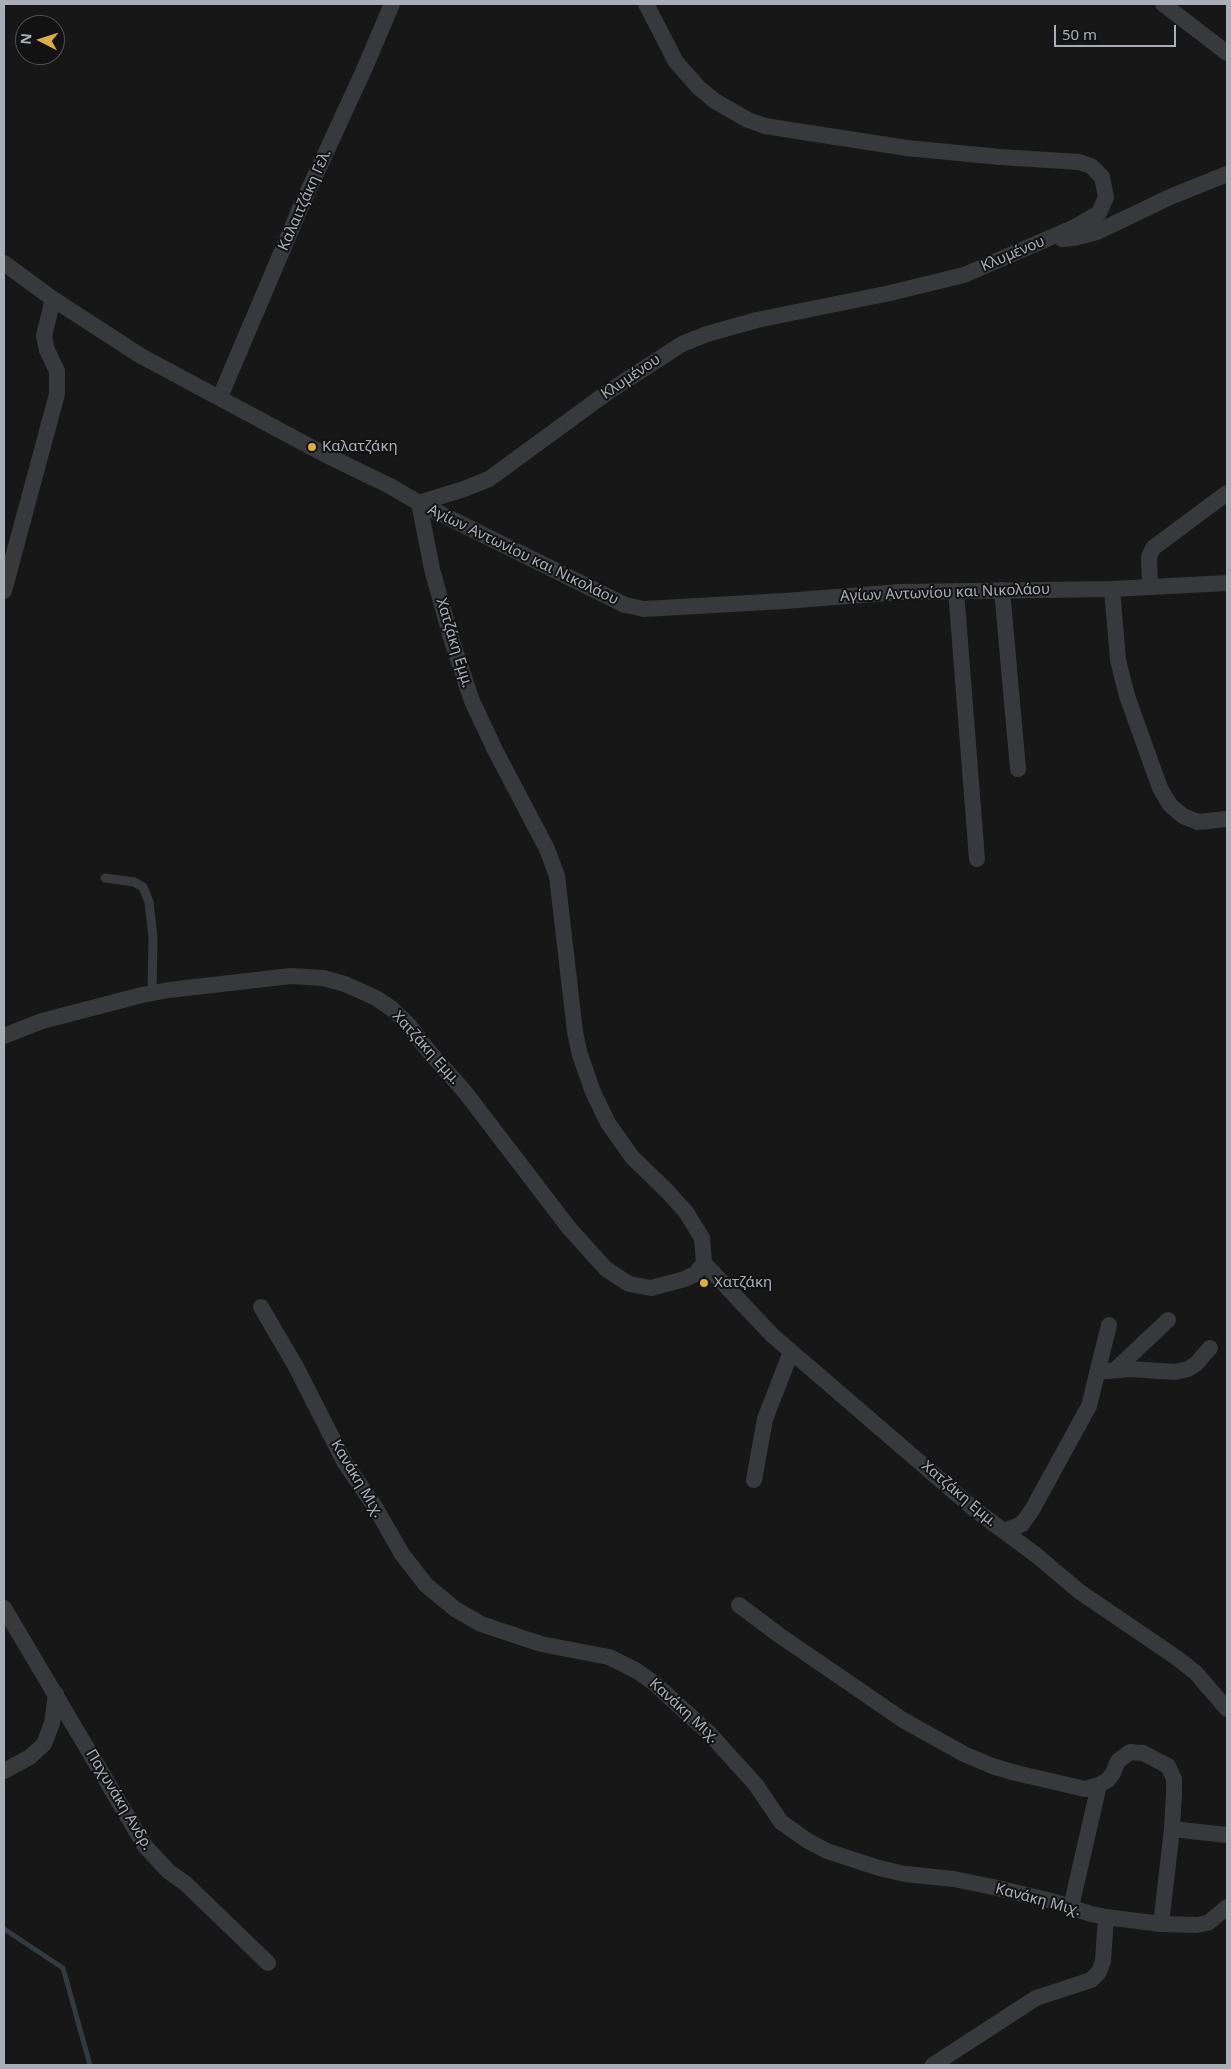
<!DOCTYPE html>
<meta charset="utf-8">
<style>
body{margin:0}
#map{position:relative;width:1231px;height:2069px;overflow:hidden;background:#171718;font-family:"Noto Sans",sans-serif}
canvas{display:block}
.frame{position:absolute;inset:0;border:5px solid #aaaeb6;pointer-events:none}
.north{position:absolute;left:15px;top:15px;width:50px;height:50px;box-sizing:border-box;background:#121213;border:1px solid #4f5054;border-radius:50%;rotate:275deg;font-size:14px;font-weight:700;line-height:20px;text-align:center;color:#aaaeb6}
.north::after{content:'';display:block;margin:auto;width:18px;height:22px;background:#dbac4c;clip-path:polygon(50% 0,100% 100%,50% 72%,0 100%)}
.scale{position:absolute;left:1054px;top:25px;width:122px;height:22px;box-sizing:border-box;border:2px solid #aaaeb6;border-top:0;padding-left:6px;font-size:15px;line-height:18px;white-space:nowrap;color:#aaaeb6;-webkit-text-stroke:4px #121213;paint-order:stroke}
</style>
<div id="map">
<canvas width="1231" height="2069"></canvas>
<div class="frame"></div>
<div class="north">N</div>
<div class="scale">50 m</div>
</div>
<script>
const context = document.querySelector('canvas').getContext('2d');
context.lineJoin = 'round';
const toPath = rows => new Path2D(rows.map(r => 'M' + r).join(''));
function strokePath(path, color, width, dash) { context.strokeStyle = color; context.lineWidth = width; context.lineCap = dash ? 'butt' : 'round'; context.setLineDash(dash || []); context.stroke(path); }
function drawText(font, color, halo, rows, align = 'center') {
  context.font = font + ' "Noto Sans",sans-serif'; context.lineWidth = 4; context.setLineDash([]); context.textBaseline = 'middle'; context.strokeStyle = halo; context.fillStyle = color; for (const [text, x, y, turn = 0] of rows) {
    context.save(); context.translate(x, y); context.rotate((+turn || 0) * Math.PI / 180); context.textAlign = isNaN(turn) ? turn : align; if (halo) context.strokeText(text, 0, 0); context.fillText(text, 0, 0); context.restore();
  }
}
const stream = toPath([
 [4,1929,63,1968,90,2065]
]);
const lane = toPath([
 [105,878,134,882,143,887,149,902,153,937,152,993]
]);
const street = toPath([
 [1163,4,1227,53],
 [1062,239,1074,238,1097,232,1170,197,1227,174],
 [4,263,53,299,141,356,324,454,390,486,419,503,625,605,644,609,784,601,900,592,1112,589,1227,583],
 [220,397,302,204,363,72,392,4],
 [419,503,464,489,489,479,608,392,682,344,707,334,757,320,890,293,964,275,1077,226,1099,213,1106,197,1102,177,1091,166,1079,162,1000,157,907,148,790,130,765,126,748,120,715,101,699,88,676,62,646,4],
 [1150,586,1149,557,1153,548,1227,493],
 [1112,589,1118,660,1127,696,1160,788,1170,805,1183,816,1198,822,1227,819],
 [1002,590,1018,769],
 [4,591,57,394,57,371,47,350,44,336,53,299],
 [956,591,977,859],
 [4,1036,42,1021,142,995,169,990,291,976,323,978,345,984,376,998,391,1008,408,1024,427,1049,465,1092,569,1228,606,1269,629,1284,651,1288,685,1279,695,1274,704,1263,702,1238,686,1212,667,1191,632,1157,608,1123,593,1092,580,1055,575,1032,557,876,547,849,495,750,472,701,451,638,432,569,419,503],
 [704,1263,772,1335,974,1509,1036,1555,1080,1592,1177,1658,1196,1673,1227,1709],
 [261,1307,295,1365,345,1463,375,1507,402,1554,426,1585,455,1609,481,1624,541,1644,609,1657,637,1671,654,1683,709,1733,756,1785,781,1822,808,1841,827,1851,879,1868,905,1874,954,1879,993,1887,1052,1901,1091,1914,1106,1917,1161,1924,1197,1925,1208,1923,1227,1907],
 [1115,1370,1168,1320],
 [1097,1372,1130,1369,1175,1372,1188,1369,1196,1364,1210,1348],
 [754,1480,765,1419,791,1352],
 [1004,1531,1022,1524,1032,1510,1089,1406,1109,1325],
 [739,1605,779,1635,903,1720,964,1754,992,1766,1016,1773,1085,1789,1099,1785,1108,1780,1113,1773,1118,1761,1130,1752,1143,1753,1168,1766,1174,1779,1174,1794,1172,1829,1161,1924],
 [4,1608,145,1846,168,1871,186,1884,268,1963],
 [4,1771,30,1757,44,1744,52,1723,56,1694],
 [1172,1829,1227,1835],
 [1071,1907,1099,1785],
 [933,2065,1036,1998,1091,1980,1099,1972,1103,1961,1106,1917]
]);
const markers = [
 [312,447,5,"#dbac4c"],
 [704,1283,5,"#dbac4c"]
];
const streetNames = [
 ["Καλαιτζάκη Γελ.",305,200,-66],
 ["Κλυμένου",1013,254,-23],
 ["Κλυμένου",631,377,-34],
 ["Αγίων Αντωνίου και Νικολάου",523,555,26],
 ["Αγίων Αντωνίου και Νικολάου",945,593,-2],
 ["Χατζάκη Εμμ.",454,643,73],
 ["Χατζάκη Εμμ.",426,1048,48],
 ["Κανάκη Μιχ.",357,1479,59],
 ["Χατζάκη Εμμ.",959,1494,40],
 ["Κανάκη Μιχ.",684,1711,42],
 ["Παχυνάκη Ανδρ.",119,1800,59],
 ["Κανάκη Μιχ.",1038,1900,15]
];
const poiNames = [
 ["Καλατζάκη",322,447],
 ["Χατζάκη",714,1283]
];
strokePath(stream, '#32393f', 5);
strokePath(lane, '#38393d', 9);
strokePath(street, '#38393d', 16);
for (const [x, y, r, color] of markers) { const dot = new Path2D(); dot.arc(x, y, r, 0, 2 * Math.PI); context.fillStyle = color; context.fill(dot); strokePath(dot, '#121213', 2); }
drawText('15px', '#aaaeb6', '#121213', streetNames);
drawText('15px', '#aaaeb6', '#121213', poiNames, 'left');
</script>
